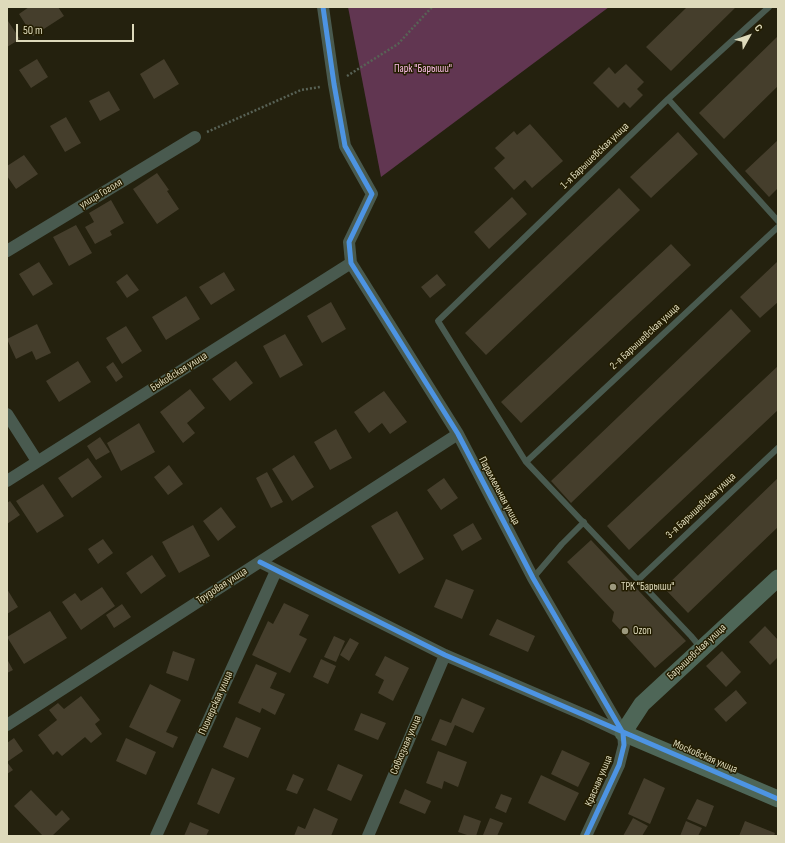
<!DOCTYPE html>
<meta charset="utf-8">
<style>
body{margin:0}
#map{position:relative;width:785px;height:843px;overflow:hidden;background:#24210e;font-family:"Sofia Sans Condensed",sans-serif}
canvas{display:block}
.frame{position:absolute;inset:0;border:8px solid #dedabb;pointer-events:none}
.north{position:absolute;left:729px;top:16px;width:40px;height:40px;-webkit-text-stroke:3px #231d00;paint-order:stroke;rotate:50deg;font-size:11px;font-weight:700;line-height:16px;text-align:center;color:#dedabb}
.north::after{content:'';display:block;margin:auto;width:14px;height:18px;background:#dedabb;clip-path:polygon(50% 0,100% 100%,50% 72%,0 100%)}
.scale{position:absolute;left:16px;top:24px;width:118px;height:18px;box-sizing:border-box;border:2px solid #dedabb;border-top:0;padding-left:5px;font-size:12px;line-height:14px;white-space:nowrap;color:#dedabb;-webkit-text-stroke:3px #231d00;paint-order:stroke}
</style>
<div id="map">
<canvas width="785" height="843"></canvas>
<div class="frame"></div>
<div class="north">С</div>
<div class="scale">50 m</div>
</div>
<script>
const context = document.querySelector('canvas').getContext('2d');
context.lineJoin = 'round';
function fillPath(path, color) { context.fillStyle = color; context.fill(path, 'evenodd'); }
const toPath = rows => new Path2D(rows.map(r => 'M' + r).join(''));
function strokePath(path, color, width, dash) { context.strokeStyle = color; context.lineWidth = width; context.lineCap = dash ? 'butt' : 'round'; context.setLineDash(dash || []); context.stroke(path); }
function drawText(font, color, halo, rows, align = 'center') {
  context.font = font + ' "Sofia Sans Condensed",sans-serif'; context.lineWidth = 3; context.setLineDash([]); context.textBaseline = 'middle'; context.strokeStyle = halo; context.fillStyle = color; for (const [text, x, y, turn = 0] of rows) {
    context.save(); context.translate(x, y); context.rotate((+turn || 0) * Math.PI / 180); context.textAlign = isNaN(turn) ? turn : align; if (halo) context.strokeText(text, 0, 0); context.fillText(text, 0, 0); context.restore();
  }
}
const green = toPath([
 [348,7,609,7,381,177]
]);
const building = toPath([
 [29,7,58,7,64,16,33,36,19,14],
 [687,7,736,7,671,71,646,47],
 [8,21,20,39,7,47,7,22],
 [778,36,778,86,724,139,699,113],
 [37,59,48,77,31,88,19,70],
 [164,59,179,84,154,99,140,74],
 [626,64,644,82,637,89,643,95,630,108,624,102,618,108,593,83,609,67,615,74],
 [109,91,120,110,100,121,89,101],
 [66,117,81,143,65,152,50,126],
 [530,124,563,161,532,188,525,180,514,190,494,168,505,158,495,148,514,131,517,135],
 [678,132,698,154,651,198,630,177],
 [778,140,778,188,769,197,745,171],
 [24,155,38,174,16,189,7,176,7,166],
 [157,173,169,190,167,191,179,209,157,224,133,189],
 [619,188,640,210,486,355,465,333],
 [512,197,527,214,489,249,474,232],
 [111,200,124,223,110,231,112,235,95,244,85,227,94,222,89,213],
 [76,225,92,253,69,266,53,237],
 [671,244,691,265,521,423,501,402],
 [778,261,778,302,760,318,740,297],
 [39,262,53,284,33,296,19,274],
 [224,272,235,290,211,305,199,287],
 [127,274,139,290,127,298,116,282],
 [437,274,446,285,430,298,421,287],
 [186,296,200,319,166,340,152,317],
 [331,302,346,329,322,343,307,316],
 [731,309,751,331,571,503,551,481],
 [37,324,51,353,36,360,32,351,16,359,7,339],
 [126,326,142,351,122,364,106,338],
 [285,334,303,365,280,378,263,346],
 [78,361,91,382,59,402,46,381],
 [236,361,253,383,230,401,212,379],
 [113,362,123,377,116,382,106,367],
 [778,366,778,410,629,550,607,526],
 [190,389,205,408,187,423,195,433,183,443,160,412],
 [384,391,407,422,390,434,382,423,369,433,354,412],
 [139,423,155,452,121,471,107,443],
 [336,429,352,458,330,470,314,442],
 [100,437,110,452,96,460,87,446],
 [294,455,314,487,292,501,272,469],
 [88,458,102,477,72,498,58,478],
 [169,465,183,484,168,495,154,477],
 [267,472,283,502,271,508,256,478],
 [444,478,458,498,441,510,427,490],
 [778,478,778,527,688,613,664,588],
 [43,484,64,516,37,533,16,501],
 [10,501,20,515,7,524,7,503],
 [221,507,236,527,218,541,203,521],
 [397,511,424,559,399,574,371,526],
 [473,523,482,539,462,551,453,535],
 [193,525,210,556,179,573,162,542],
 [103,539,113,553,98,564,88,549],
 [591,540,686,641,655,668,612,621,614,612,567,562],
 [152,555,166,576,141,594,126,573],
 [446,579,474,590,462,619,434,607],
 [102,587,115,606,81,630,62,602,75,593,81,601],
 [7,589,18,607,7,614],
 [284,603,309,615,299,635,307,639,290,673,252,655,268,621,273,624],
 [122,604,131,617,114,628,106,615],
 [50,611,67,638,24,664,7,637],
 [497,619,535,636,528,652,489,635],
 [765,626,778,640,778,657,770,665,749,642],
 [334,636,345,641,336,662,324,657],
 [350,638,359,643,349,661,340,655],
 [173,651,195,659,188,681,166,673],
 [722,651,741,672,726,687,706,666],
 [385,656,409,668,393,701,378,693,384,680,375,675],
 [7,659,13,670,7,673],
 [321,659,336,666,328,684,313,677],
 [256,664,277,673,270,688,285,694,275,715,262,708,260,713,238,703],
 [150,684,181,700,166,732,178,737,173,748,129,727],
 [736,690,747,703,726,722,714,709],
 [81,696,100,720,95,724,102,734,91,743,85,737,62,756,57,751,53,755,38,735,57,720,49,710,58,703,64,709],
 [462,698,485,708,473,733,455,725,446,746,431,740,440,719,451,723],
 [361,713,386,723,378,740,354,730],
 [236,717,261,728,248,758,223,747],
 [14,738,23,751,7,762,13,770,7,774,7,743],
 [126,738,156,752,146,775,116,761],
 [562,750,590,763,578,787,551,774],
 [438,751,467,762,458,787,444,781,442,789,426,783],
 [338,764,363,775,351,801,327,790],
 [212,768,235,778,219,814,197,804],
 [293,774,304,779,297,794,286,790],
 [541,775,579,793,565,821,528,803],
 [644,778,665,788,650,824,628,814],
 [405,789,431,801,425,814,399,803],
 [31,790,56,816,62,810,70,819,52,836,43,836,14,806],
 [501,794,512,798,506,813,495,808],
 [697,799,714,806,706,827,687,819],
 [314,808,338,819,331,836,294,836,298,826,305,829],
 [464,815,481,821,476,836,470,836,458,832],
 [490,818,503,823,497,836,483,835],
 [633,818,648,826,642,836,623,836],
 [686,821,702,828,698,836,680,836],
 [745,821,775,833,774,836,739,836],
 [190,822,209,830,206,836,184,836]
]);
const path = toPath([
 [347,76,398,44,432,7],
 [207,132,301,90,320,87]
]);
const lane = toPath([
 [668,99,778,221],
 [526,462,778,227],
 [533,578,562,544,584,522],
 [638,580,778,448],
 [701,648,691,636,526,462,438,321,668,99,769,7]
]);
const street = toPath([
 [323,7,334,84,345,146,372,194,349,242,351,263,458,434,533,578,623,733,624,745,619,765,586,836],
 [7,251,195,137],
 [7,414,37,461],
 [7,481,351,263],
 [260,562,445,655,587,716,623,733],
 [7,725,458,434],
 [156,836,276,571],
 [368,836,445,655]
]);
const secondary = toPath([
 [778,578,642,704,623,733,778,799]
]);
const cycleway = toPath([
 [323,7,334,84,345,146,372,194,349,242,351,263,458,434,533,578,623,733,624,745,619,765,586,836],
 [260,562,445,655,778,799]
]);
const markers = [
 [613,587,4,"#9d997e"],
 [625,631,4,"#9d997e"]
];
const parkNames = [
 ["Парк \"Барыши\"",423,69]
];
const streetNames = [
 ["1-я Барышевская улица",595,156,-44],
 ["улица Гоголя",101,194,-31],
 ["2-я Барышевская улица",645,337,-43],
 ["Быковская улица",179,372,-32],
 ["Параллельная улица",499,491,62],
 ["3-я Барышевская улица",701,506,-43],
 ["Трудовая улица",222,586,-33],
 ["Барышевская улица",697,652,-43],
 ["Пионерская улица",216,703,-66],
 ["Совхозная улица",406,745,-67],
 ["Московская улица",705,757,23],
 ["Красная улица",599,781,-67]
];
const poiNames = [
 ["ТРК \"Барыши\"",621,587],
 ["Ozon",633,631]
];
fillPath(green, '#613651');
fillPath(building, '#453e2c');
strokePath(path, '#586256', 2.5, [2, 2]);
strokePath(lane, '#495a4f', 6);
strokePath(street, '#495a4f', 12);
strokePath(secondary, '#4e6657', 17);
strokePath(cycleway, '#4d94e3', 5);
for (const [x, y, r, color] of markers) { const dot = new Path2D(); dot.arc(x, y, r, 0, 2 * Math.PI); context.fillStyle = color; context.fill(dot); strokePath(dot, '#231d00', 1.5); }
drawText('11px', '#fcbde6', '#231d00', parkNames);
drawText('11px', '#dedabb', '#231d00', streetNames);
drawText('11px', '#dedabb', '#231d00', poiNames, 'left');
</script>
